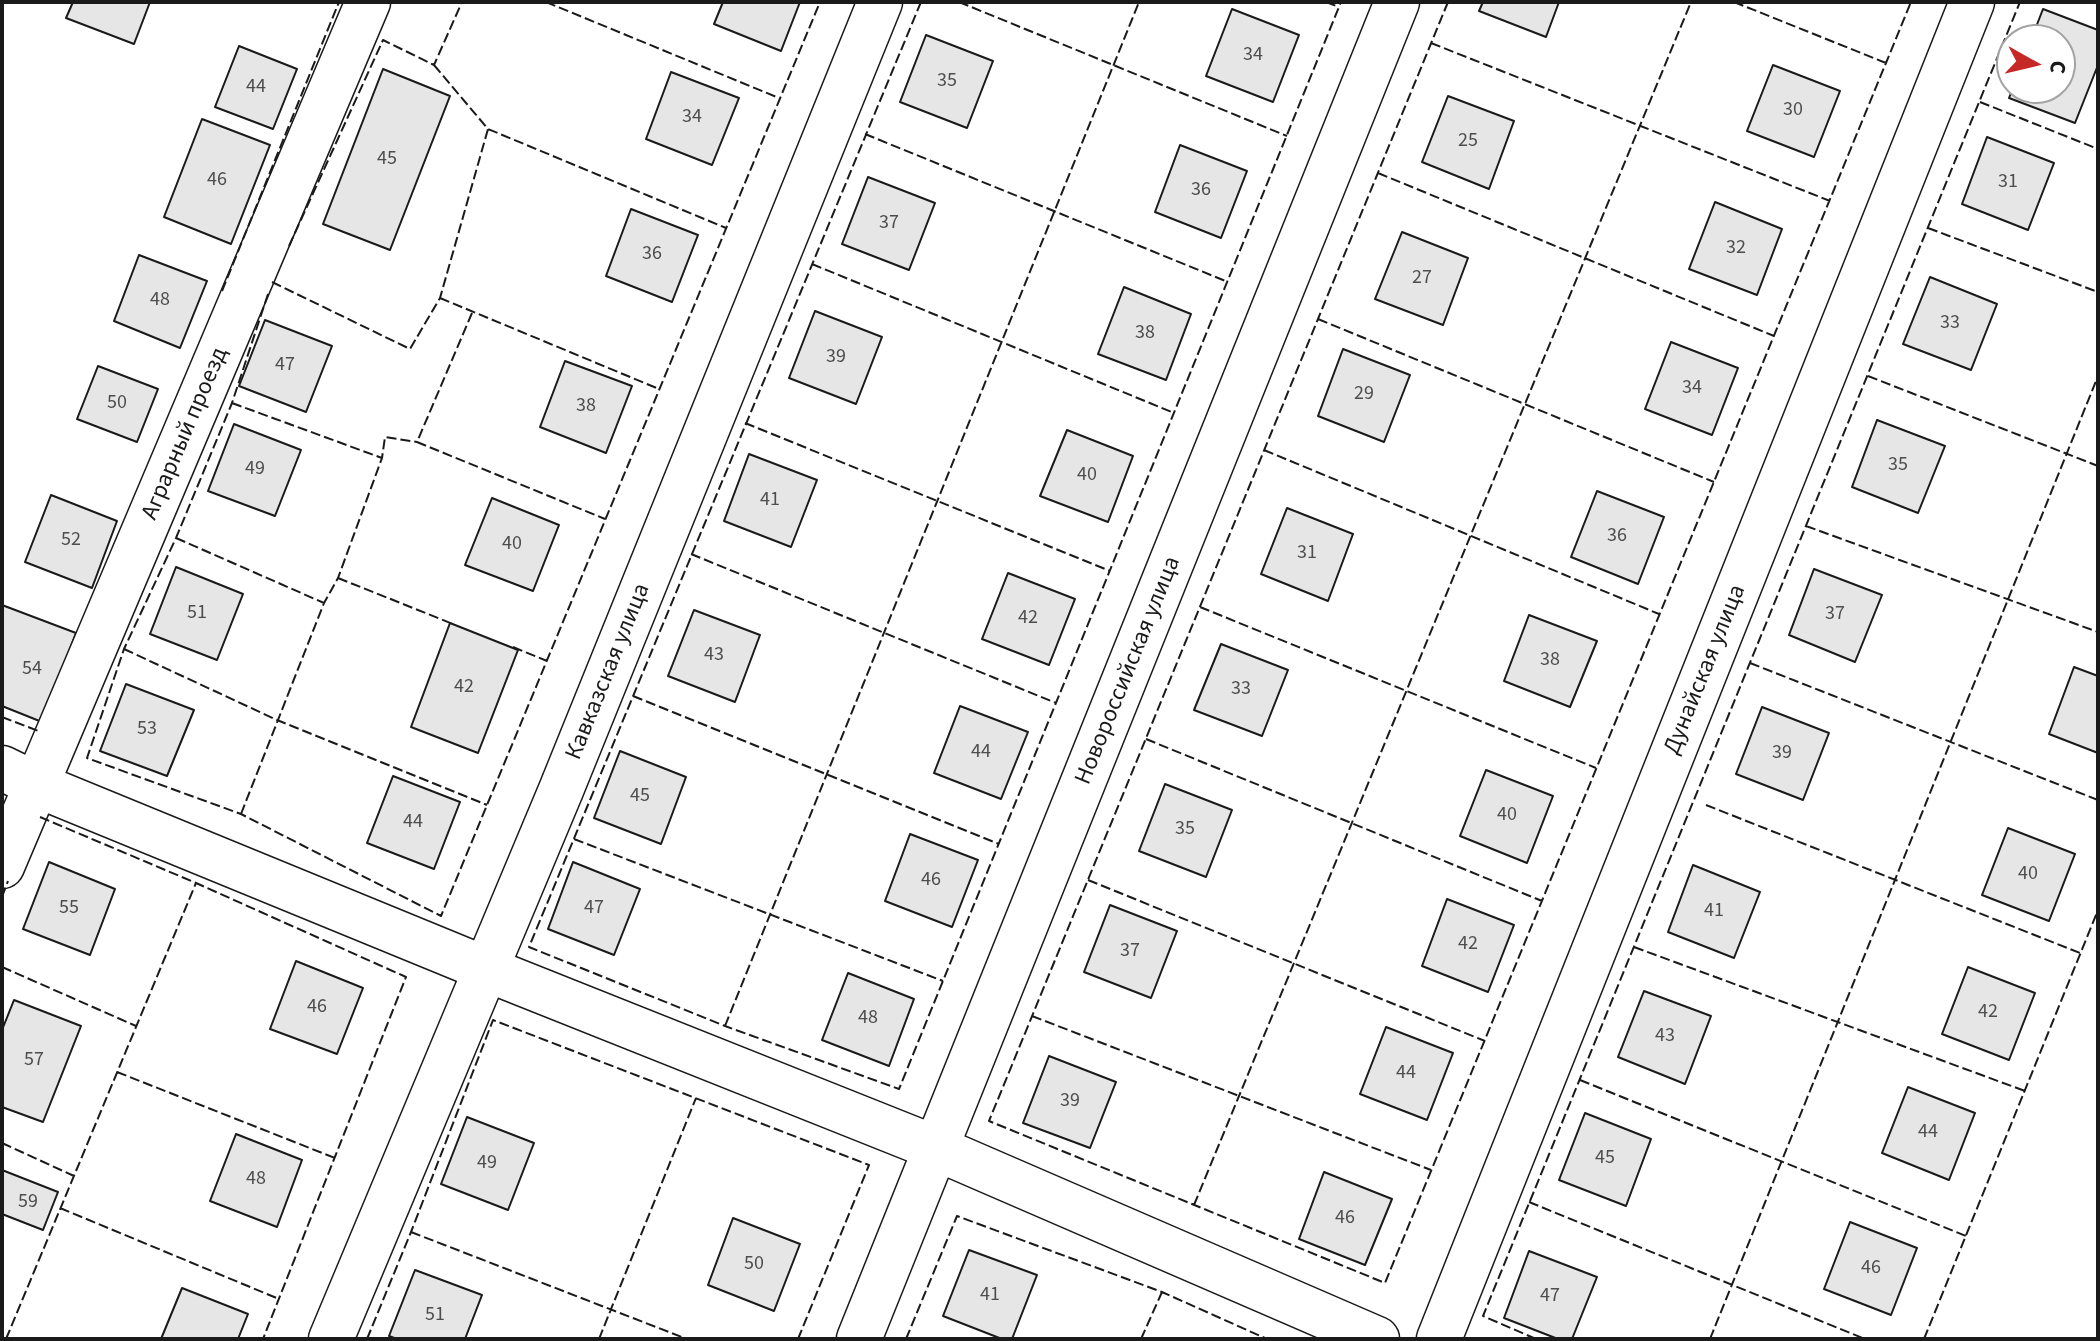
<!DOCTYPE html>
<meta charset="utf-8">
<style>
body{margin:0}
#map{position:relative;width:2100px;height:1341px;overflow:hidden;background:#fff;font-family:"Source Sans 3",sans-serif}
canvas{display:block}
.frame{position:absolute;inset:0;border:4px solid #1a1a1a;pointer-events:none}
.north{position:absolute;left:1996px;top:24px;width:80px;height:80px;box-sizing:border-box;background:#fff;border:2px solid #a3a3a3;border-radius:50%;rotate:98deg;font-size:22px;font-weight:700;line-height:32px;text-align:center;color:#1a1a1a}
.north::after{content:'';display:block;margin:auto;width:28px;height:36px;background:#c62828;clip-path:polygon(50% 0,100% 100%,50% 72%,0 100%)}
</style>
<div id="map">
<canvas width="2100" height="1341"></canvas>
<div class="frame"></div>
<div class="north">С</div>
</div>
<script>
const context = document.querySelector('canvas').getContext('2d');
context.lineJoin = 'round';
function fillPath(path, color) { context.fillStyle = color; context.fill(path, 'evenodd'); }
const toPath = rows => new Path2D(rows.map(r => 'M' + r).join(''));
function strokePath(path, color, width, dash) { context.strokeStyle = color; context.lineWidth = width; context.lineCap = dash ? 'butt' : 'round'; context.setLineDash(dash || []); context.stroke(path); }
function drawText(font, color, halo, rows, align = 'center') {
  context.font = font + ' "Source Sans 3",sans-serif'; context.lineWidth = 6; context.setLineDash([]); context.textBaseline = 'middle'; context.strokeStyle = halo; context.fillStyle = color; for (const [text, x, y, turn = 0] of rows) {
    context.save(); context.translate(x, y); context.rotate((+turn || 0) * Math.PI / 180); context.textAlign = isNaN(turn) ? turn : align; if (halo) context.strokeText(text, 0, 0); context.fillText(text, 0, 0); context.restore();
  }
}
const building = toPath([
 [73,2,150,2,134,44,66,18,73,2],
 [723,2,800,2,781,51,714,24,723,2],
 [1483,2,1559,2,1546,37,1479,11,1483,2],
 [1232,9,1299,35,1273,102,1206,76,1232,9],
 [2043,9,2098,30,2098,65,2075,123,2009,98,2013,88,2060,88,2060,40,2031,40,2043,9],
 [926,35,993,61,967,128,900,102,926,35],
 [239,46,297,69,273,129,215,107,239,46],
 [1773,65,1840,91,1814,157,1747,131,1773,65],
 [383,69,450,96,390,250,323,224,383,69],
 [671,72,739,98,712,165,646,139,671,72],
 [1448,96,1514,121,1489,189,1422,162,1448,96],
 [202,119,270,145,231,244,164,217,202,119],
 [1987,137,2054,163,2028,230,1962,204,1987,137],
 [1180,145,1247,171,1221,238,1155,212,1180,145],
 [868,177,935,203,909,270,842,244,868,177],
 [1715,202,1782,229,1757,295,1689,269,1715,202],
 [631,209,698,235,672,302,606,276,631,209],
 [1402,232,1468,258,1443,325,1375,299,1402,232],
 [139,255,207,281,180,348,114,321,139,255],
 [1930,277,1997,304,1971,370,1903,344,1930,277],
 [1124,287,1191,314,1166,380,1098,354,1124,287],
 [815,311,882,337,856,404,789,378,815,311],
 [265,320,332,346,306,412,239,386,265,320],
 [1671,342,1738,368,1712,435,1645,409,1671,342],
 [1343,349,1410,375,1384,442,1318,416,1343,349],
 [565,361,632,386,606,453,540,427,565,361],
 [98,366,158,389,137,442,77,419,98,366],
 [1877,420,1945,446,1918,513,1852,487,1877,420],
 [234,424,301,450,275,516,208,491,234,424],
 [1067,430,1133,456,1108,522,1040,496,1067,430],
 [749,454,817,480,791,547,724,521,749,454],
 [1597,491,1664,517,1638,584,1571,557,1597,491],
 [51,495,117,521,92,588,25,562,51,495],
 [492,498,559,525,533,591,465,565,492,498],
 [1287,508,1353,534,1328,601,1261,574,1287,508],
 [176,567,243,594,217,660,150,634,176,567],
 [1814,569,1882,595,1855,662,1789,635,1814,569],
 [1008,573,1075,599,1049,665,982,639,1008,573],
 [2,605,76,633,42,722,2,706,2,605],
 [694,610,760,635,735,702,668,676,694,610],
 [1529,615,1597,641,1570,707,1504,681,1529,615],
 [450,623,518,650,478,753,411,727,450,623],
 [1221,644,1288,670,1262,736,1194,710,1221,644],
 [2074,667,2098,676,2098,753,2049,734,2074,667],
 [126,684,194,710,167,776,100,751,126,684],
 [960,706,1028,732,1001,799,934,773,960,706],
 [1762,707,1829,733,1803,800,1736,774,1762,707],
 [620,751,686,777,661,844,594,818,620,751],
 [1486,770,1553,796,1527,863,1460,836,1486,770],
 [393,776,460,802,434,869,367,843,393,776],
 [1165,784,1232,810,1206,877,1139,851,1165,784],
 [2008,828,2075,854,2049,921,1982,895,2008,828],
 [910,834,978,860,952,927,885,901,910,834],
 [49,862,115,889,90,955,23,929,49,862],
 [573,862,640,889,614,955,548,929,573,862],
 [1693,865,1760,892,1734,958,1668,932,1693,865],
 [1447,899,1514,925,1488,992,1422,966,1447,899],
 [1110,905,1177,931,1151,998,1084,972,1110,905],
 [296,961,363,988,337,1054,270,1029,296,961],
 [1968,967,2035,993,2009,1060,1942,1034,1968,967],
 [848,973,914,999,889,1066,822,1040,848,973],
 [1644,991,1711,1016,1685,1084,1618,1057,1644,991],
 [14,1000,81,1026,43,1122,2,1107,2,1030,14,1000],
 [1386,1027,1453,1053,1427,1120,1360,1094,1386,1027],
 [1049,1056,1116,1082,1090,1148,1023,1123,1049,1056],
 [1908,1087,1975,1113,1949,1180,1882,1153,1908,1087],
 [1585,1113,1651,1139,1626,1206,1559,1180,1585,1113],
 [467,1117,534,1143,508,1210,441,1184,467,1117],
 [236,1134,302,1160,277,1227,210,1201,236,1134],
 [2,1170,58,1192,43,1230,2,1214,2,1170],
 [1324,1172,1392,1199,1365,1265,1299,1239,1324,1172],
 [733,1218,800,1244,774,1311,708,1285,733,1218],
 [1850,1222,1917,1248,1891,1315,1824,1289,1850,1222],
 [969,1250,1037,1275,1012,1339,1002,1339,943,1316,969,1250],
 [1529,1251,1597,1277,1572,1339,1558,1339,1504,1318,1529,1251],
 [415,1270,482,1295,465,1339,397,1339,389,1336,415,1270],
 [182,1288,248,1314,238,1339,161,1339,182,1288]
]);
const street = toPath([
 [2,768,37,785,486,969,938,1149,1377,1339],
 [2,866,368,2],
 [859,1339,1397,2],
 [1439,1339,1972,2]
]);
const secondary = toPath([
 [331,1339,561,790,880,2]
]);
const fence = toPath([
 [546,2,779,98],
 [921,2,529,947,725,1026,899,1089,1341,2],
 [959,2,1287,136],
 [1326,2,1339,7],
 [1448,2,989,1121,1385,1283,1911,2],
 [1734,2,1886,63],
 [1431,43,1830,201],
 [434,65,488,129,726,228],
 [1980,102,2098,149],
 [865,134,1228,282],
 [1378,173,1774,336],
 [1928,228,2098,292],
 [289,246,383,40,434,65,462,2],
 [812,264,1174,413],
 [272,282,410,349,440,298,488,129],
 [222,291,339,2],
 [268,294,232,403,176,538,124,649,87,758,241,814,441,916,820,2],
 [440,298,659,389],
 [472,313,417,442,605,519],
 [1318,319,1714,482],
 [1868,376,2098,466],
 [232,403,382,458],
 [745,423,1110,571],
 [1264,450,1659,614],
 [1806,526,2098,632],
 [176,538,324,603],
 [691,554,1056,703],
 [338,578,453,624],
 [1200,607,1596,768],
 [513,647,547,661],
 [124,649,277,720,487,805],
 [1750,663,2098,800],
 [633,696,999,844],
 [2,717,41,732],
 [1146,739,1542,901],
 [2,802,2,806],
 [1706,805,2080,953],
 [241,814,324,603,338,578,382,458,385,437,417,442],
 [40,817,196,883,406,977,263,1339],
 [574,839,943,981],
 [1088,880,1485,1041],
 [2,897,8,881],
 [1634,947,2025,1091],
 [2,967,136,1026],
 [1032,1016,1431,1170],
 [725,1026,1139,2],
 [117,1072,335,1158],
 [1580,1080,1966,1236],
 [2,1143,74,1176],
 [1529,1202,1865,1339],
 [1194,1205,1691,2],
 [60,1208,279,1299],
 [411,1232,687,1339],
 [6,1339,196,883],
 [367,1339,411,1232,493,1020,869,1165,798,1339],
 [599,1339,696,1098],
 [906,1339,957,1216,1162,1292,1267,1339],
 [1141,1339,1162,1292],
 [1536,1339,1483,1316,2020,2],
 [1710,1339,2098,376],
 [1924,1339,2098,910]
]);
const numberNames = [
 ["34",1253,56],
 ["35",947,82],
 ["44",256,88],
 ["30",1793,111],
 ["34",692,118],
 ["25",1468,142],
 ["45",387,160],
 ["46",217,181],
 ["31",2008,183],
 ["36",1201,191],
 ["37",889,224],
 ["32",1736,249],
 ["36",652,255],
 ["27",1422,279],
 ["48",160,301],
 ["33",1950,324],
 ["38",1145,334],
 ["39",836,358],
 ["47",285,366],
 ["34",1692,389],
 ["29",1364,395],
 ["50",117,404],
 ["38",586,407],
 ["35",1898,466],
 ["49",255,470],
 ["40",1087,476],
 ["41",770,501],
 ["36",1617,537],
 ["52",71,541],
 ["40",512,545],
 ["31",1307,554],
 ["51",197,614],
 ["37",1835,615],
 ["42",1028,619],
 ["43",714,656],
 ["38",1550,661],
 ["54",32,670],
 ["42",464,688],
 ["33",1241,690],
 ["53",147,730],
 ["44",981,753],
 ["39",1782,754],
 ["45",640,797],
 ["40",1507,816],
 ["44",413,823],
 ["35",1185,830],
 ["40",2028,875],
 ["46",931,881],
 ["55",69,909],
 ["47",594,909],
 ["41",1714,912],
 ["42",1468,945],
 ["37",1130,952],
 ["46",317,1008],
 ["42",1988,1013],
 ["48",868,1019],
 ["43",1665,1037],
 ["57",34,1061],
 ["44",1406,1074],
 ["39",1070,1102],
 ["44",1928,1133],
 ["45",1605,1159],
 ["49",487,1164],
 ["48",256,1180],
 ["59",28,1203],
 ["46",1345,1219],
 ["50",754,1265],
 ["46",1871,1269],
 ["41",990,1296],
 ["47",1550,1297],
 ["51",435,1316]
];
const streetNames = [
 ["Аграрный проезд",186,434,-67],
 ["Дунайская улица",1706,670,-68],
 ["Новороссийская улица",1129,671,-68],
 ["Кавказская улица",609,672,-68]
];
fillPath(building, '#e6e6e6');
strokePath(building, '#1a1a1a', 2);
strokePath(street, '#1a1a1a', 47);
strokePath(secondary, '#1a1a1a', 47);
strokePath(street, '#fff', 44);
strokePath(secondary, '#fff', 44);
strokePath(fence, '#1a1a1a', 2, [10, 4]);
drawText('20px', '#4d4d4d', null, numberNames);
drawText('24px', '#1a1a1a', '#fff', streetNames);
</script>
